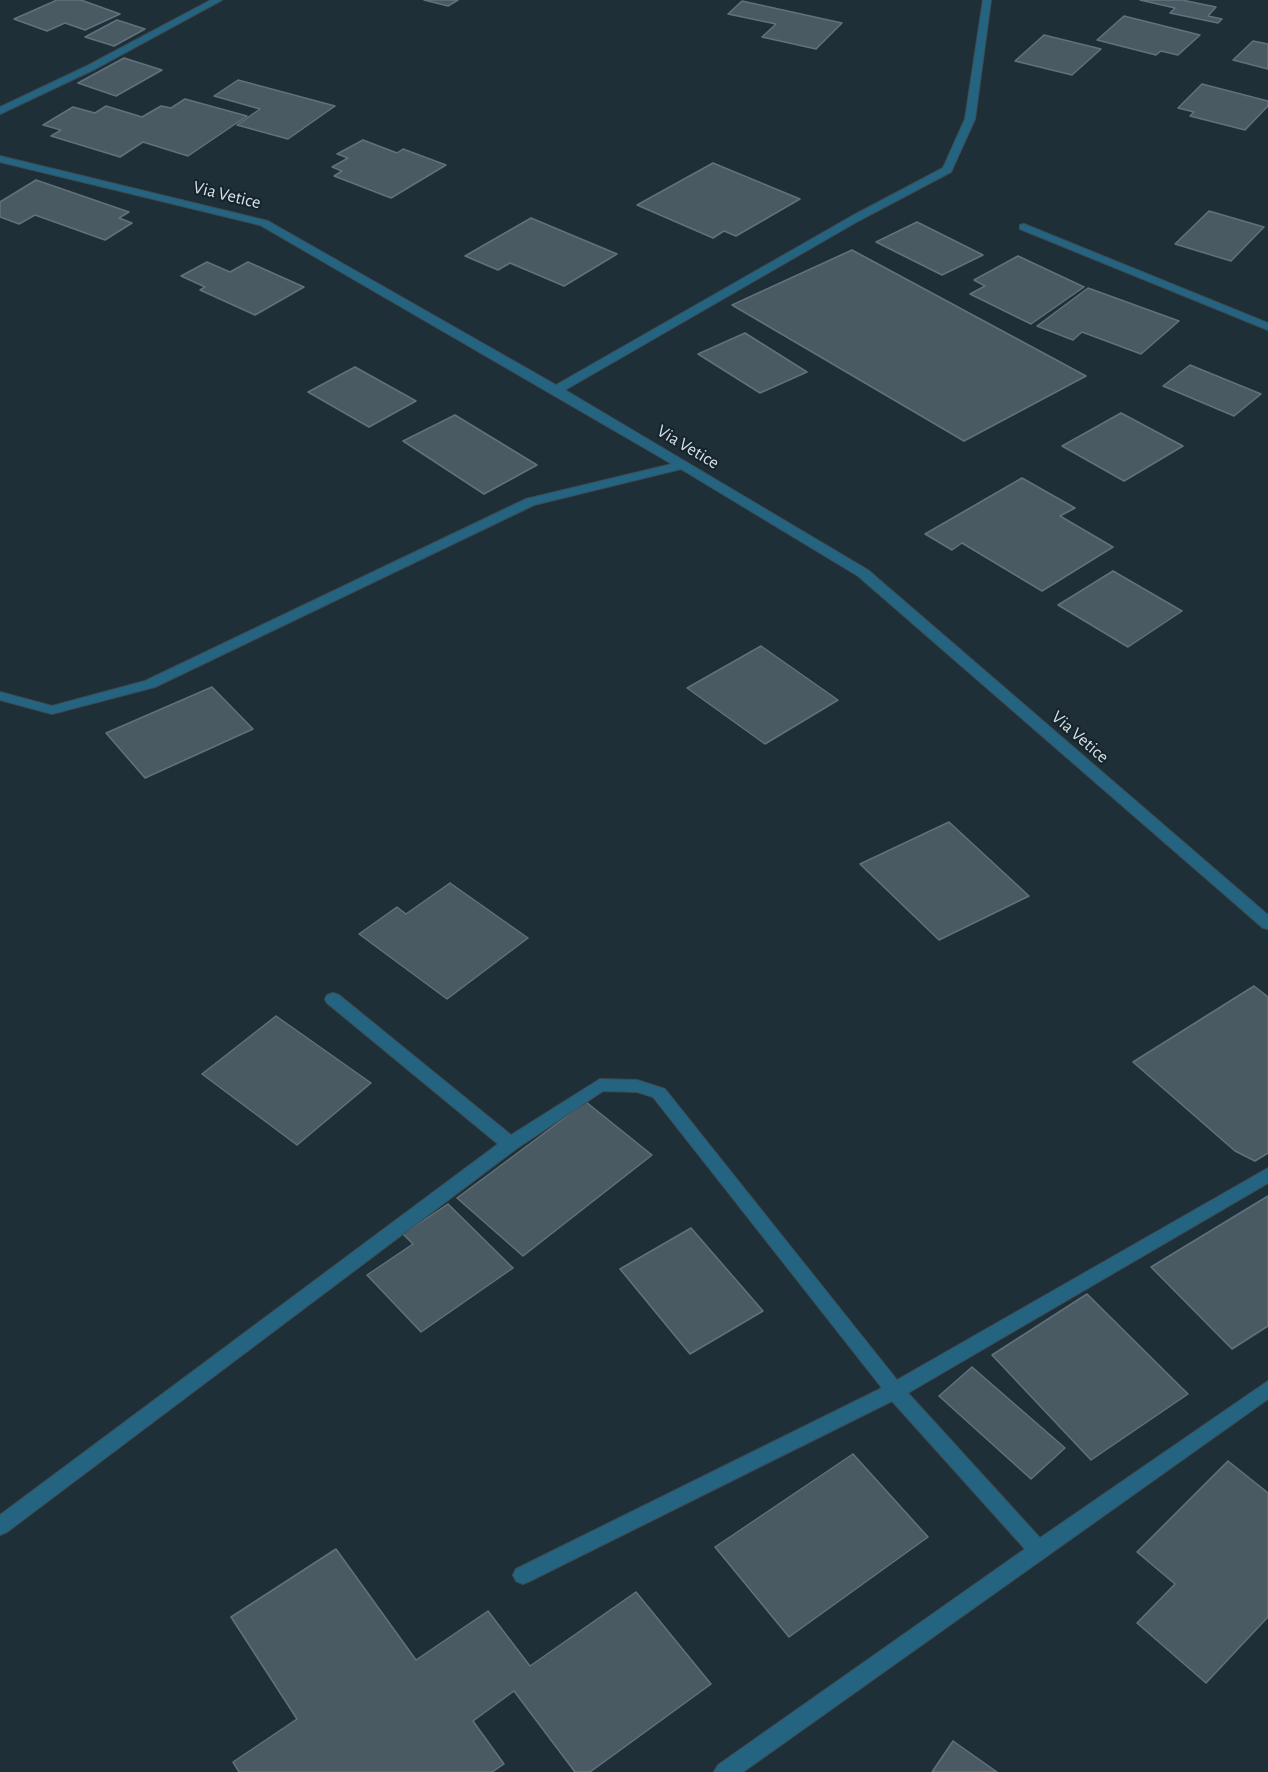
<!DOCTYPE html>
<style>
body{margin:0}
canvas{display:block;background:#1f2f38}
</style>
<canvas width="1268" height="1772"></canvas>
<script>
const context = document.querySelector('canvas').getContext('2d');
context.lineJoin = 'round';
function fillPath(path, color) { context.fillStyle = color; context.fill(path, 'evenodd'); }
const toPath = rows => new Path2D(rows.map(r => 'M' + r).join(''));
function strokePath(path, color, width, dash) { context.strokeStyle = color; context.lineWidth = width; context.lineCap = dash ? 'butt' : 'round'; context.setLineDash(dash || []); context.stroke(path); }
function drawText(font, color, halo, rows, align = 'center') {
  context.font = font + ' "Alegreya Sans",sans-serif'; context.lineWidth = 4.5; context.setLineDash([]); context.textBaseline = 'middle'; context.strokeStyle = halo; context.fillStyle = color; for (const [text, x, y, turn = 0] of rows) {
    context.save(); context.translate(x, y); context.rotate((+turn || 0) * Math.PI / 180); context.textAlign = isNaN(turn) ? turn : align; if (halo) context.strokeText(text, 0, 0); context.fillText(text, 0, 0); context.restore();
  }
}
const building = toPath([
 [57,0,81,0,120,14,85,30,65,23,47,31,14,19,57,0],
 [424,0,458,0,448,6,424,0],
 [1140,0,1182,0,1216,7,1208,16,1222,19,1218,23,1170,13,1175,8,1140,0],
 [742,1,842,23,816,49,762,37,776,24,728,14,742,1],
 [1124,16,1200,35,1178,55,1161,51,1156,55,1097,40,1124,16],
 [117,20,145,29,114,46,85,37,117,20],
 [1044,35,1101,49,1072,75,1015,61,1044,35],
 [1253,41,1268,44,1268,69,1233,60,1253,41],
 [124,58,162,70,116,96,78,83,124,58],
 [238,80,335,106,288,139,237,125,260,109,214,96,238,80],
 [1202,84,1268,101,1268,106,1245,130,1190,116,1194,112,1178,108,1202,84],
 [185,99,247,116,188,156,143,142,120,157,51,136,61,130,43,125,73,107,95,113,106,106,142,117,161,106,171,108,185,99],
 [363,140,397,153,403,149,446,165,391,198,334,176,342,171,332,167,348,158,337,154,363,140],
 [713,163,800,199,736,236,724,231,713,238,637,205,713,163],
 [36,180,129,212,119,218,132,223,105,240,35,215,19,224,0,217,0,202,36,180],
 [1209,211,1264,227,1231,261,1175,244,1209,211],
 [531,218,617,254,564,286,510,263,498,270,465,256,531,218],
 [917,222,983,255,942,275,876,242,917,222],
 [852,250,1086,376,964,441,732,305,852,250],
 [1018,256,1084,287,1031,324,970,294,985,286,974,280,1018,256],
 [207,262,230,272,248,262,304,287,255,315,200,290,205,287,181,276,207,262],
 [1088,288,1179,321,1141,354,1082,332,1073,340,1037,326,1088,288],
 [745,333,807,372,760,393,698,354,745,333],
 [1190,365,1261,394,1234,416,1163,386,1190,365],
 [355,367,416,401,369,427,308,392,355,367],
 [1121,413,1183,446,1124,481,1062,446,1121,413],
 [455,415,537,465,484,494,403,441,455,415],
 [1022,478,1075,508,1060,516,1113,547,1042,591,962,543,952,550,925,534,1022,478],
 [1113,571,1182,611,1128,647,1058,605,1113,571],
 [761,646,838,700,765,744,687,688,761,646],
 [212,687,253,729,145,778,106,733,212,687],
 [949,822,1029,896,939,940,860,864,949,822],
 [450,883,528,938,447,999,359,934,397,907,406,914,450,883],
 [1254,986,1268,997,1268,1153,1255,1161,1235,1151,1133,1062,1254,986],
 [276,1016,371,1083,297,1145,202,1074,276,1016],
 [586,1102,652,1155,523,1256,457,1198,586,1102],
 [1268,1196,1268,1326,1232,1349,1151,1267,1268,1196],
 [448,1204,513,1268,421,1332,367,1275,413,1244,403,1234,448,1204],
 [691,1228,763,1311,690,1354,620,1269,691,1228],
 [1087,1294,1188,1394,1091,1460,992,1355,1087,1294],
 [972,1367,1065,1448,1031,1479,939,1396,972,1367],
 [853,1454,928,1537,789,1637,715,1547,853,1454],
 [1228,1461,1268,1493,1268,1617,1206,1683,1137,1623,1175,1584,1137,1552,1228,1461],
 [336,1549,416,1660,488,1611,530,1666,636,1592,711,1684,590,1772,575,1772,514,1691,473,1721,504,1764,492,1772,239,1772,233,1762,297,1719,231,1617,336,1549],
 [953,1741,997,1772,932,1772,953,1741]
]);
const minor = toPath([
 [211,0,222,0,93,70,0,114,0,107,87,66,211,0],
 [983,0,991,0,975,119,951,172,860,220,565,390,868,570,1268,915,1268,929,1263,928,858,576,681,469,534,505,155,687,52,714,0,700,0,692,52,706,145,681,526,499,672,464,260,225,0,162,0,156,268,221,556,385,852,216,943,168,965,119,983,0],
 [1024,224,1268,323,1268,330,1020,229,1020,225,1024,224],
 [333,993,339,995,511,1135,600,1079,637,1080,665,1089,897,1380,1268,1168,1268,1183,908,1393,1040,1538,1268,1381,1268,1399,743,1772,714,1772,718,1765,1025,1549,892,1401,530,1581,523,1584,516,1581,513,1575,516,1569,882,1388,653,1097,637,1092,603,1091,516,1149,7,1532,0,1535,0,1515,498,1144,327,1003,325,999,327,995,333,993]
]);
const streetNames = [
 ["Via Vetice",227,195,14],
 ["Via Vetice",688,447,31],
 ["Via Vetice",1080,737,41]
];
fillPath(building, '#495a63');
strokePath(building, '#60727c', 1.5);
strokePath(minor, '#3c4b54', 2);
fillPath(minor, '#256481');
drawText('18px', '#d6e0e5', '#16252d', streetNames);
</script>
